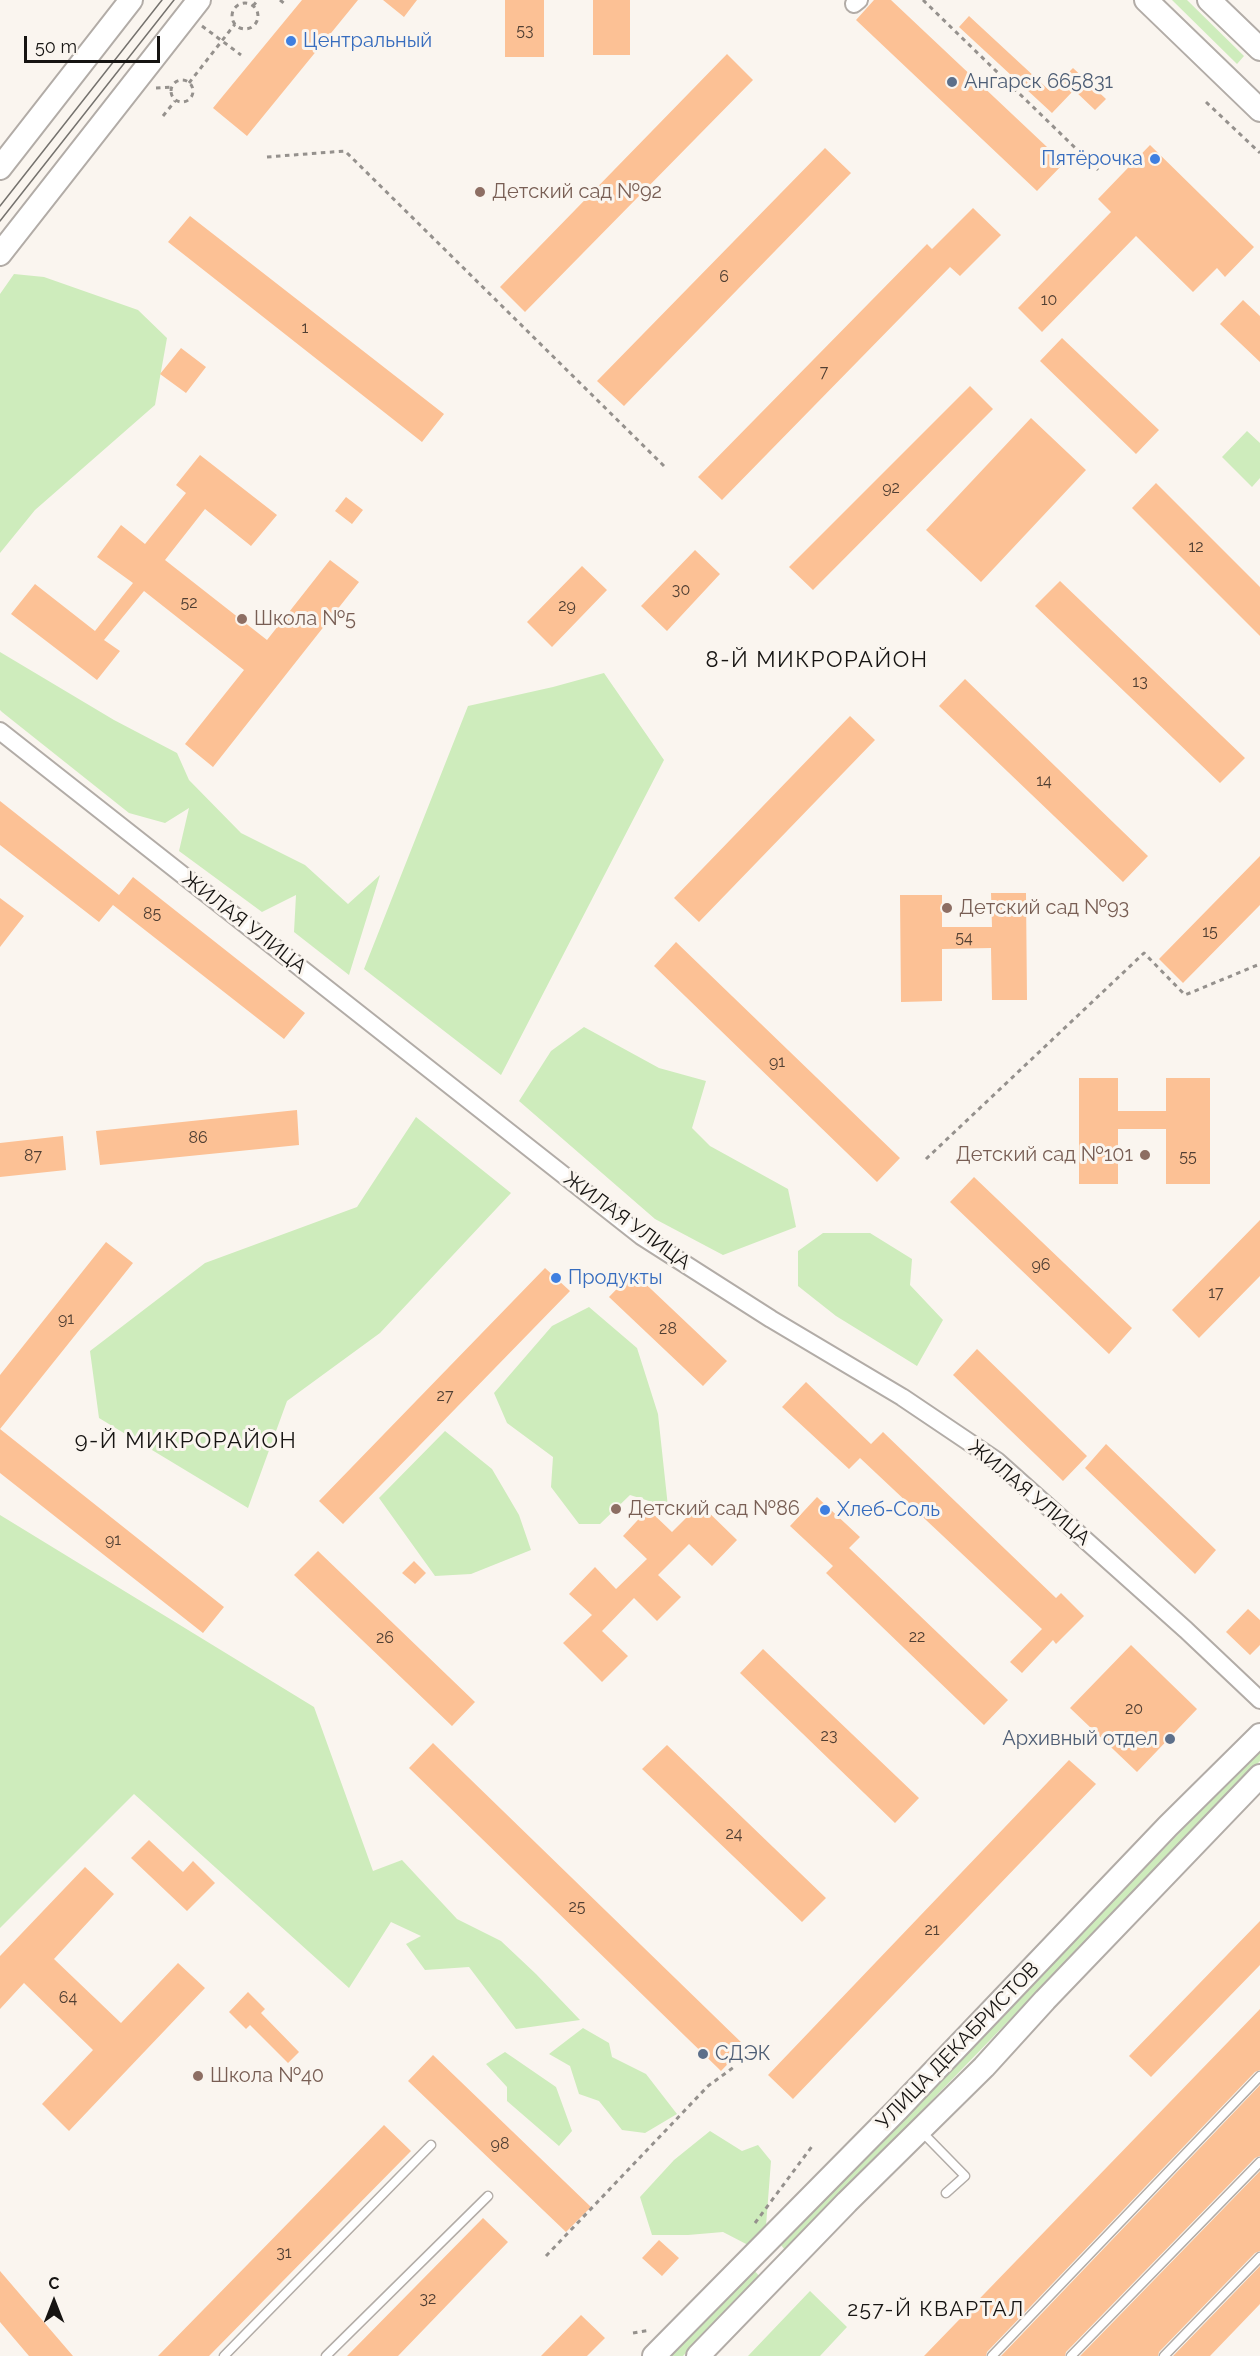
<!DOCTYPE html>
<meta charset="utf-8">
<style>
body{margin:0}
#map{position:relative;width:1260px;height:2356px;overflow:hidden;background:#faf5ef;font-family:Raleway,sans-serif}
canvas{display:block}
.north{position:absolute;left:24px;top:2272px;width:60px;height:60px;-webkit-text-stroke:4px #faf5ef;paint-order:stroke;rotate:0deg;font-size:16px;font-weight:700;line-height:24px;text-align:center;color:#161412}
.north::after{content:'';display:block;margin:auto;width:21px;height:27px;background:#161412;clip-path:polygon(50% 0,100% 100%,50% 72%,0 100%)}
.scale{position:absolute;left:24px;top:36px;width:136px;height:27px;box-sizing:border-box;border:3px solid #161412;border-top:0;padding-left:8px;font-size:18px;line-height:21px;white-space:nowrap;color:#161412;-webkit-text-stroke:4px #faf5ef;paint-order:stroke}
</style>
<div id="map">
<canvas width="1260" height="2356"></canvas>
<div class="north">С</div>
<div class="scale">50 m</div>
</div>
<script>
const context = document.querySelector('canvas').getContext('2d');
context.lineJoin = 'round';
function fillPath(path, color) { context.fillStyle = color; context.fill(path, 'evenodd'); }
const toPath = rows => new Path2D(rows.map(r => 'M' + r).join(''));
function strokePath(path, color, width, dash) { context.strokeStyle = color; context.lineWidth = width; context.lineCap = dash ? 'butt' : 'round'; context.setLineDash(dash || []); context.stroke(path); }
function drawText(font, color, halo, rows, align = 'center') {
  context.font = font + ' Raleway,sans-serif'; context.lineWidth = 6; context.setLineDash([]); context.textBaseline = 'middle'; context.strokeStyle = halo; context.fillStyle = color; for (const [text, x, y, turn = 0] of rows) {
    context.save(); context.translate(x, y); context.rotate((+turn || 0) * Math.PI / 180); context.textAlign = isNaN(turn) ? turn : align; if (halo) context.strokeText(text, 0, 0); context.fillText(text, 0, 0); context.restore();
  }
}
const green = toPath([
 [1172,0,1187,0,1244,56,1237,64],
 [14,274,44,277,138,310,167,338,155,405,35,510,0,553,0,294],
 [1247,431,1260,443,1260,478,1252,487,1222,457],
 [0,652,114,720,177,753,189,780,241,833,305,865,348,904,380,875,349,975,294,932,296,895,262,912,179,851,189,808,165,823,129,813,2,712,0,710],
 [604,673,664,760,501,1075,364,969,468,706,553,687],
 [584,1027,659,1068,706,1081,692,1128,710,1146,788,1189,796,1227,723,1255,655,1219,519,1101,551,1051],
 [416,1117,511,1193,380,1333,287,1401,248,1508,99,1418,90,1351,205,1263,357,1207],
 [823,1233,870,1233,912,1259,910,1285,943,1320,917,1366,836,1316,798,1286,798,1251],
 [589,1307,637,1348,658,1414,668,1507,630,1495,600,1524,579,1524,551,1487,553,1457,507,1423,494,1393,552,1326],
 [445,1431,492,1469,519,1515,531,1550,471,1574,435,1576,379,1498],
 [0,1515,314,1707,373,1871,402,1860,457,1919,501,1941,536,1974,580,2020,516,2029,469,1967,425,1970,406,1944,421,1936,391,1922,349,1988,134,1794,0,1928],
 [1260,1750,1260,1761,786,2251,780,2244],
 [583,2028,609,2043,612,2057,646,2074,677,2114,645,2133,622,2130,599,2101,579,2094,570,2066,549,2054],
 [505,2052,556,2087,572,2131,559,2146,507,2101,507,2087,486,2064],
 [710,2131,742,2151,758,2145,771,2161,766,2226,750,2246,723,2232,688,2235,652,2235,640,2197,674,2160],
 [754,2270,760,2277,683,2356,671,2356],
 [810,2291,847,2327,820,2356,748,2356]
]);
const building = toPath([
 [302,0,358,0,247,136,213,108],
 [383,0,417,0,404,17],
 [505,0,544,0,544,57,505,57],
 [593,0,630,0,630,55,593,55],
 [874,0,891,0,1064,163,1037,191,856,20],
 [969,16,1050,91,1073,68,1106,99,1095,110,1074,90,1052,113,959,27],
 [727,54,753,80,525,312,500,287],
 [1150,145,1254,247,1225,277,1217,268,1193,292,1136,236,1042,332,1018,308,1111,212,1098,199],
 [825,148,851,173,624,406,597,381],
 [973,208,1001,235,960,276,950,267,722,500,698,477,927,244,932,249],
 [190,216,444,414,422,442,168,242],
 [1243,300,1260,316,1260,362,1220,324],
 [1062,338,1159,430,1136,454,1040,361],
 [181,348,206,367,186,393,160,374],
 [970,386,993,409,813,590,789,567],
 [1031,418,1086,470,981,582,926,530],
 [200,455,277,515,251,546,205,509,165,560,267,640,330,560,359,582,213,767,185,744,244,670,144,591,104,640,120,651,97,680,11,614,35,584,95,631,133,583,97,557,121,525,145,544,186,493,176,485],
 [1156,483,1260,587,1260,636,1132,508],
 [346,497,363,510,352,524,335,511],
 [695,550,720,574,667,631,641,606],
 [582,566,607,590,552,647,527,622],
 [1060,581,1245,758,1220,783,1035,606],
 [965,679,1148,856,1123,882,939,706],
 [850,716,875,740,699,922,674,898],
 [0,801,119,895,133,877,305,1013,284,1039,113,905,99,922,0,845],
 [1260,856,1260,905,1183,983,1159,959],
 [991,893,1026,893,1027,1000,992,1000,991,948,942,949,942,1001,901,1002,900,895,942,895,942,927,992,927],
 [0,898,24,916,0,947],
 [676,942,900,1158,877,1182,654,966],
 [1079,1078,1118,1078,1118,1111,1166,1111,1166,1078,1210,1078,1210,1184,1166,1184,1166,1129,1118,1129,1118,1184,1079,1184],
 [297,1110,299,1145,100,1165,96,1131],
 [63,1136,66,1170,0,1177,0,1143],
 [974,1177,1132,1328,1109,1354,950,1202],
 [1260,1220,1260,1276,1199,1338,1172,1310],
 [106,1242,133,1263,0,1429,0,1375],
 [545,1268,570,1291,343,1524,319,1501],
 [633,1272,727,1361,703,1386,609,1297],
 [977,1349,1087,1456,1063,1481,953,1375],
 [806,1382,871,1444,883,1432,1056,1598,1061,1593,1084,1616,1056,1644,1053,1640,1022,1673,1010,1662,1042,1629,860,1458,849,1469,782,1407],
 [0,1429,224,1607,203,1633,0,1473],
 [1106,1444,1216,1550,1195,1574,1085,1468],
 [817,1497,860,1537,849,1548,1008,1700,984,1725,826,1573,833,1566,790,1526],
 [700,1504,737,1540,712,1566,689,1544,658,1575,681,1597,657,1621,634,1598,602,1631,628,1656,602,1682,563,1643,592,1615,569,1594,595,1567,616,1589,647,1559,623,1536,648,1509,672,1532],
 [318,1551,475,1702,452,1726,294,1575],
 [414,1561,426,1573,415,1584,402,1573],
 [1248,1609,1260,1620,1260,1645,1250,1655,1226,1632],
 [1131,1645,1197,1709,1137,1772,1070,1708],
 [763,1649,919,1798,895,1823,740,1673],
 [433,1743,745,2046,721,2071,409,1768],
 [667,1745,826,1898,802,1922,642,1769],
 [1069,1760,1096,1784,793,2099,768,2075],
 [149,1840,183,1872,193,1861,215,1883,187,1911,131,1858],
 [85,1867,114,1894,54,1959,121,2023,178,1963,205,1988,69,2131,42,2104,93,2050,24,1983,0,2009,0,1956],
 [1260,1921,1260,1965,1151,2077,1129,2056],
 [248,1992,265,2009,261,2013,299,2052,288,2063,250,2025,246,2029,229,2012],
 [1260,2009,1260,2070,1255,2072,987,2352,986,2356,924,2356],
 [433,2055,591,2207,566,2232,408,2081],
 [1260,2085,1260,2156,1255,2158,1066,2352,1065,2356,1001,2356],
 [384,2125,411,2151,209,2356,158,2356],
 [1260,2171,1260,2251,1255,2253,1159,2352,1158,2356,1080,2356],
 [483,2218,508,2242,398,2356,347,2356],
 [659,2240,679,2258,662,2276,642,2258],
 [1260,2266,1260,2304,1210,2356,1173,2356],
 [0,2271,73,2356,29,2356,0,2322],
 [581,2315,605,2338,587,2356,541,2356]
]);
const path = toPath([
 [280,0,285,4],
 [923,0,1098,170],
 '232 16a13 13 0 1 1 26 0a13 13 0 1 1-26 0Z',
 [253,6,258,0],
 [202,26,241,55],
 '171 91a11 11 0 1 1 22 0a11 11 0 1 1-22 0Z',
 [189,83,235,24],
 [156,88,172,87],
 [1206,102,1260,153],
 [163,116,175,101],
 [267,157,345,151,664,466],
 [926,1159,1144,953,1185,995,1260,964],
 [755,2223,813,2145],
 [546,2256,708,2086,734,2067],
 [633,2333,650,2330]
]);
const lane = toPath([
 [920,2130,965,2176,946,2193],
 [224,2356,431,2145],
 [326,2356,488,2196],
 [992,2356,1260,2076],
 [1071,2356,1260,2162],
 [1164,2356,1260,2257]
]);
const street = toPath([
 [854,4,859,0],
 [0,731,641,1236,771,1319,902,1397,997,1461,1186,1630,1260,1700]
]);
const secondary = toPath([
 [1146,0,1260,110],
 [1209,0,1260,49],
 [0,168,131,0],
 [0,254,199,0],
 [654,2356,897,2110,1168,1826,1260,1735],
 [698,2356,847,2202,984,2067,1045,2000,1260,1776]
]);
const tram = toPath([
 [0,206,162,0],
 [0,221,174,0]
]);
const markers = [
 [291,41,6,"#3f7fe0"],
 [952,82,6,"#5c6f8a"],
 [1155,159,6,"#3f7fe0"],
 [480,192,6,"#8d6e63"],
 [242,619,6,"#8d6e63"],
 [947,908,6,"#8d6e63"],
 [1145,1155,6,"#8d6e63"],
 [556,1278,6,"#3f7fe0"],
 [616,1509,6,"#8d6e63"],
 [825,1510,6,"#3f7fe0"],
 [1170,1739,6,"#5c6f8a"],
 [703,2054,6,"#5c6f8a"],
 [198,2076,6,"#8d6e63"]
];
const numberNames = [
 ["53",525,31],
 ["6",724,277],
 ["10",1049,300],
 ["1",305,328],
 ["7",824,372],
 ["92",891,488],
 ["12",1196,547],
 ["30",681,590],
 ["52",189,603],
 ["29",567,606],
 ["13",1140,682],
 ["14",1044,781],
 ["85",152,914],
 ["15",1210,932],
 ["54",964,938],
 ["91",777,1062],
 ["86",198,1138],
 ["87",33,1156],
 ["55",1188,1157],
 ["96",1041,1265],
 ["17",1216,1293],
 ["91",66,1319],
 ["28",668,1329],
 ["27",445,1396],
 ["91",113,1540],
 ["22",917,1637],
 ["26",385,1638],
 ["20",1134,1709],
 ["23",829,1736],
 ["24",734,1834],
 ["25",577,1907],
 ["21",932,1930],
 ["64",68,1998],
 ["98",500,2144],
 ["31",284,2253],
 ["32",428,2299]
];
const shopNames = [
 ["Центральный",303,41],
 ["Пятёрочка",1143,159,"right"],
 ["Продукты",568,1278],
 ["Хлеб-Соль",837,1510]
];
const serviceNames = [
 ["Ангарск 665831",964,82],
 ["Архивный отдел",1158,1739,"right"],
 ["СДЭК",715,2054]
];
const educationNames = [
 ["Детский сад №92",492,192],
 ["Школа №5",254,619],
 ["Детский сад №93",959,908],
 ["Детский сад №101",1133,1155,"right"],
 ["Детский сад №86",628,1509],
 ["Школа №40",210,2076]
];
const streetNames = [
 ["ЖИЛАЯ УЛИЦА",244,923,38],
 ["ЖИЛАЯ УЛИЦА",627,1221,36],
 ["ЖИЛАЯ УЛИЦА",1029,1493,40],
 ["УЛИЦА ДЕКАБРИСТОВ",958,2046,-46]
];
const neighbourhoodNames = [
 ["257-Й КВАРТАЛ",936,2310]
];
const quarterNames = [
 ["8-Й МИКРОРАЙОН",817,660],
 ["9-Й МИКРОРАЙОН",186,1441]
];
fillPath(green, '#ceecbc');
fillPath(building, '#fcc195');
strokePath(lane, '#b2aca7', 11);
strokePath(street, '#b2aca7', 20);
strokePath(secondary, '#b2aca7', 26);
strokePath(path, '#95918d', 3, [4.5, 4.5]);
strokePath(lane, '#fff', 8);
strokePath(street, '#fff', 16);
strokePath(secondary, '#fff', 22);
strokePath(tram, '#75726e', 1.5);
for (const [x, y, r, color] of markers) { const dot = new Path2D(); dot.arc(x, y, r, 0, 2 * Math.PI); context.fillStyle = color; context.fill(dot); strokePath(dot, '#faf5ef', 2); }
drawText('16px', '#503f33', null, numberNames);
drawText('20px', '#366cbe', '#faf5ef', shopNames, 'left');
drawText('20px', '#4e5e75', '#faf5ef', serviceNames, 'left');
drawText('20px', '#785e54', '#faf5ef', educationNames, 'left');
drawText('20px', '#161412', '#faf5ef', streetNames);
context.letterSpacing = '1.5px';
drawText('21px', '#161412', '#faf5ef', neighbourhoodNames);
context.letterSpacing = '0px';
context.letterSpacing = '1.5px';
drawText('22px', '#161412', '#faf5ef', quarterNames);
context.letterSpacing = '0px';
</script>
